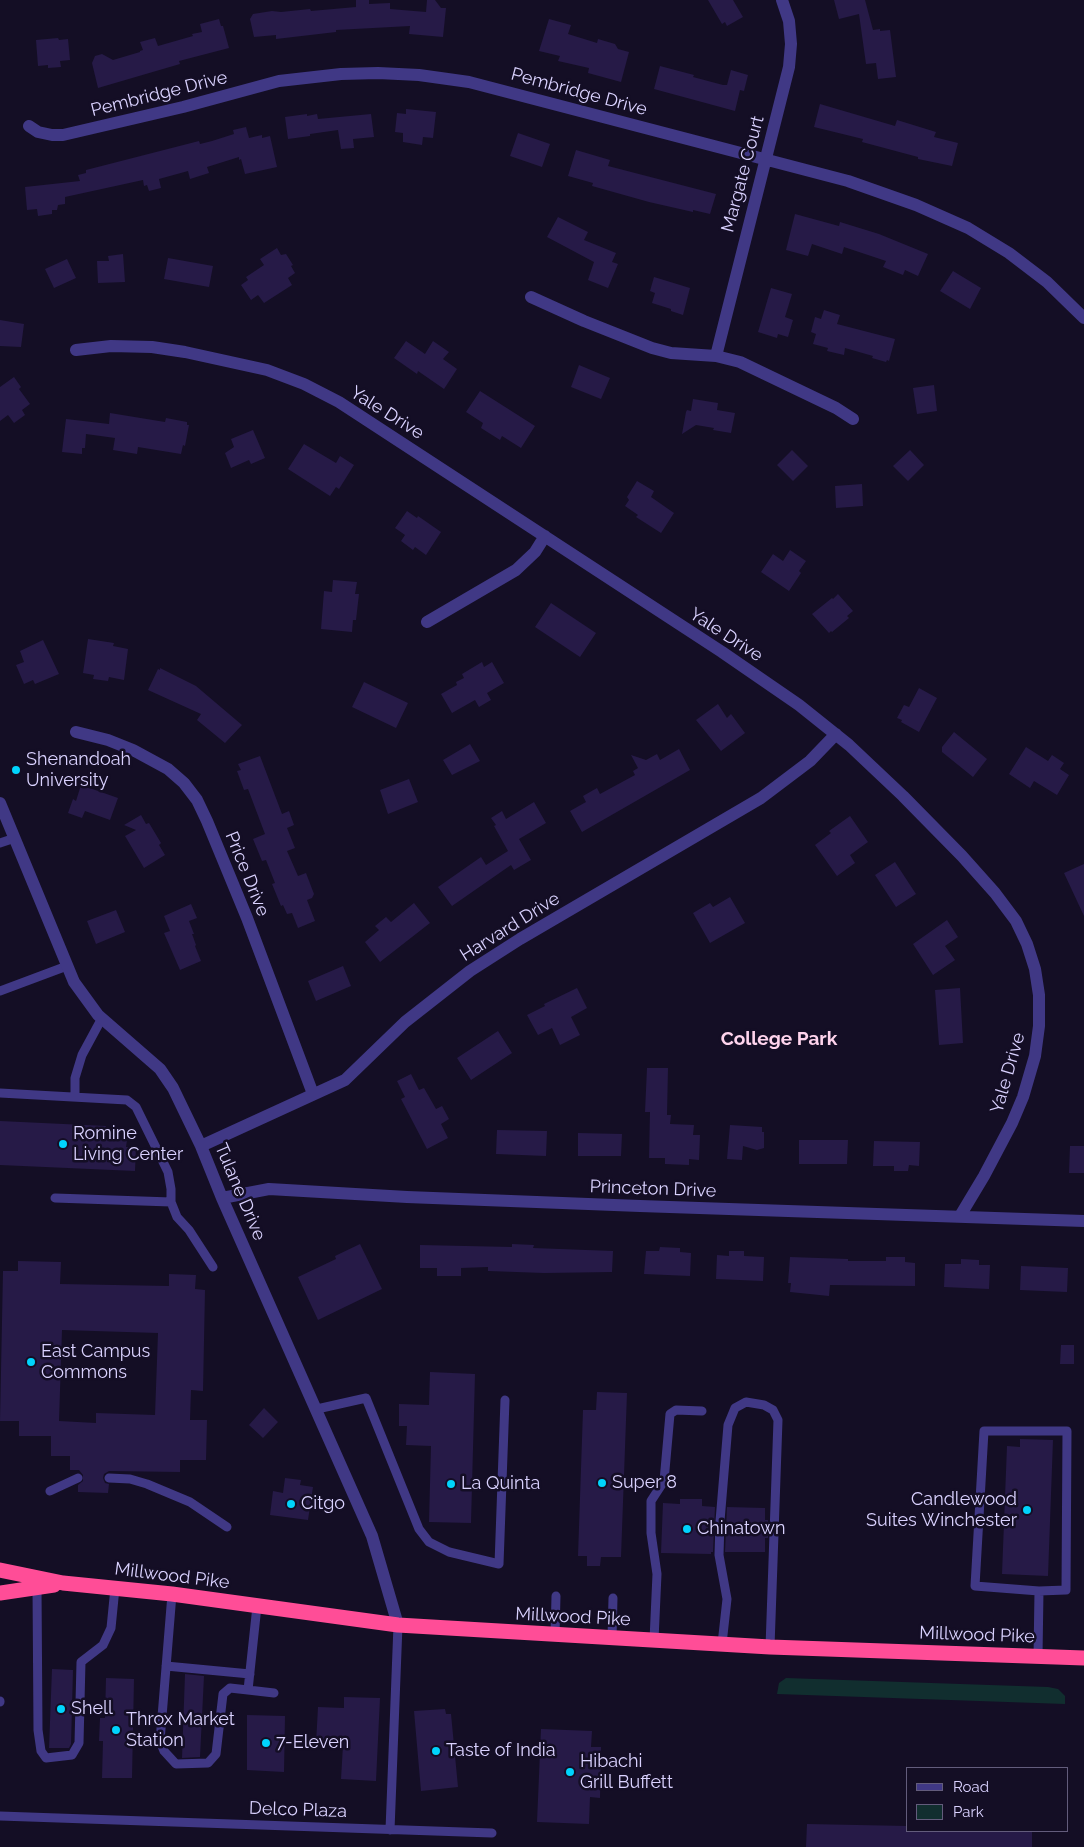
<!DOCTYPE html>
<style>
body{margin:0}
#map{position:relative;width:1084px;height:1847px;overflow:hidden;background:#140e25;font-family:Raleway,sans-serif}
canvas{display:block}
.legend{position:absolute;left:906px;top:1767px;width:162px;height:65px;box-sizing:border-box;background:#140e25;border:1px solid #635c7c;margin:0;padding:6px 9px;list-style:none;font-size:15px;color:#dad2ff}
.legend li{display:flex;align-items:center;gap:10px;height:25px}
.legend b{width:25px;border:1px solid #635c7c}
</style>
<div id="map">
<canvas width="1084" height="1847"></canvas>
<ul class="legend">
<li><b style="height:6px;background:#403885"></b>Road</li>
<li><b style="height:14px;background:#112e2f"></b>Park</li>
</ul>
</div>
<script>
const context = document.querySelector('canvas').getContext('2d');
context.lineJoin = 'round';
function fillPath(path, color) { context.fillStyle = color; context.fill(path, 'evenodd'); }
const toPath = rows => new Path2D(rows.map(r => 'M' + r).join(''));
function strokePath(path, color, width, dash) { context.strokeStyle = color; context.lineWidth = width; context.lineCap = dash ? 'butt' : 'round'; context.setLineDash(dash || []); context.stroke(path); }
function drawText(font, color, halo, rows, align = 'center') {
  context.font = font + ' Raleway,sans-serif'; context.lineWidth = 5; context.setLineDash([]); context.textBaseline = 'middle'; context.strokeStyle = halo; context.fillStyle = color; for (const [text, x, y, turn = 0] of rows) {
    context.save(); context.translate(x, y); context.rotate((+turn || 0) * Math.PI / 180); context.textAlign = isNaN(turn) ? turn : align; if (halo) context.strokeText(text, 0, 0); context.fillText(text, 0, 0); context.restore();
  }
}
const green = toPath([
 [786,1678,1048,1687,1058,1689,1065,1696,1065,1704,777,1694,779,1683]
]);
const building = toPath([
 [356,0,369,0,369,4,390,3,390,9,426,12,427,0,435,0,441,8,446,8,443,37,409,34,410,26,336,30,336,32,276,39,276,35,254,37,250,19,253,14,272,11,281,12,310,9,311,11,356,7],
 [708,0,733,0,743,17,727,26,725,22,722,24],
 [834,0,865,0,873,30,880,29,880,31,890,30,896,77,878,79,876,63,866,64,859,14,839,19],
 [219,19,221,26,223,26,229,48,179,61,180,64,98,88,92,63,95,56,102,54,113,60,140,52,140,51,143,50,140,42,155,38,158,46,193,36,192,34,202,32,200,24],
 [549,19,571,25,568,34,597,43,598,39,615,44,618,49,629,52,621,82,588,73,589,68,558,61,560,56,539,51],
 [58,38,59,40,68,39,70,60,60,61,61,67,48,68,48,65,38,66,36,40],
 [660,66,694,75,693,77,723,85,727,85,731,70,748,75,744,91,740,90,735,111,654,89],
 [820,104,895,126,897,120,936,132,934,137,958,143,952,166,918,159,918,157,862,142,863,139,814,127],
 [406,109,436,112,433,138,423,137,422,145,403,142,403,133,395,132,397,113,406,114],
 [307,114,307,116,317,114,318,119,371,114,374,137,353,139,354,148,341,149,338,130,310,134,310,136,288,139,285,117],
 [246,127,249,138,262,135,262,138,270,136,277,167,245,174,241,159,239,160,239,157,207,167,209,173,190,179,188,171,159,179,161,188,149,191,147,185,144,186,143,180,65,197,65,204,58,205,57,210,52,210,52,214,38,216,37,209,27,210,25,187,80,181,78,175,86,173,86,170,199,141,200,144,212,141,234,134,233,130],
 [518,133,550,144,542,167,510,156],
 [576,150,610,160,608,166,716,194,710,214,693,210,693,212,649,202,592,186,593,183,568,176],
 [795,214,839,226,840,222,879,234,928,254,918,276,905,270,903,275,883,267,886,261,844,247,842,254,812,244,808,256,786,250],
 [558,217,588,232,584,240,616,253,612,262,618,264,608,288,588,280,594,262,547,237],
 [277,248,281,255,286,254,293,265,291,266,295,273,288,278,292,285,264,303,258,295,251,300,241,285,248,280,246,277,264,265,260,259],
 [123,254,125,282,98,283,97,261,109,261,108,256],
 [168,258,213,266,209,287,164,279],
 [67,259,76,278,54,288,45,269],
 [953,271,981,288,970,309,940,291],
 [654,277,690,288,683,315,671,311,671,309,652,303,655,293,650,291],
 [771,288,792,294,785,317,793,320,788,337,778,334,777,338,758,332],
 [824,310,840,315,837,324,895,339,889,361,887,360,886,362,872,358,873,356,845,348,844,355,827,351,828,348,813,344,816,334,811,332,815,317,821,319],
 [0,320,24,324,21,347,0,346],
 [406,341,425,354,433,341,449,352,443,359,457,369,444,389,418,371,417,374,394,358],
 [579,365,610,378,601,399,571,387],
 [14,377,21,387,19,389,30,404,22,410,25,415,14,423,8,415,0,421,0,387],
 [934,385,937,411,917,414,913,388],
 [480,391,535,426,521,448,502,436,500,440,481,428,483,423,466,412],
 [693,399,718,403,717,410,735,413,731,433,713,430,714,428,696,425,682,434,686,412,687,410,691,411],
 [110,413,165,422,166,418,187,422,187,425,189,425,185,446,183,445,181,454,138,447,137,454,113,450,115,438,86,434,85,448,82,448,82,454,62,452,66,419,109,424],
 [253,430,265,458,251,464,249,460,231,468,225,453,234,447,231,439],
 [304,444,336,463,340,456,354,465,339,489,336,487,330,496,288,469],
 [792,450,808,466,793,481,777,465],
 [910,450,924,465,908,481,893,466],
 [637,481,654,491,651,497,674,513,661,533,636,517,638,515,625,506,629,500,627,497],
 [862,484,863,506,836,508,835,486],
 [407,511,417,518,418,516,441,532,426,555,415,547,413,550,401,541,405,535,395,528],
 [790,550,806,561,799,571,801,573,789,591,761,572,773,554,783,561],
 [333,580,357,582,355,594,359,594,356,620,353,620,352,632,321,629,324,591,332,592],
 [838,594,853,611,847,616,849,618,832,632,831,631,829,633,812,614,832,598,833,599],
 [551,603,596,633,580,657,535,627],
 [88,639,114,643,113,646,128,649,124,680,109,677,108,681,93,679,94,675,83,673],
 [43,640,59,674,35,684,33,680,24,684,16,665,24,662,20,651],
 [482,662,484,667,492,662,504,683,487,693,491,700,479,707,475,700,452,713,441,694,457,685,456,682,464,678,462,674],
 [160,668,196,686,242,725,225,743,197,720,201,714,148,690,158,669,160,670],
 [364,682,408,703,396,728,352,707],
 [919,688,937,698,919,732,901,722,902,720,897,718,904,705,909,707],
 [718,704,727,718,731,714,745,733,721,751,696,720],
 [954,732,987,759,973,777,942,752,942,747],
 [470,744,480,761,452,775,443,760],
 [1026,747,1048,761,1052,755,1064,763,1060,769,1069,775,1057,795,1034,781,1030,788,1009,774],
 [679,749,690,770,582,832,570,811,586,802,583,796,597,788,600,794,635,775,633,771,638,768,631,755,646,760,657,754,660,760],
 [260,756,282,814,289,811,294,825,287,828,295,848,287,851,298,876,306,873,314,894,312,898,307,900,315,921,298,928,292,913,287,914,283,905,281,906,272,884,275,883,266,860,262,861,253,839,265,834,248,789,244,790,237,771,241,770,238,764],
 [409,779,418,802,388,814,380,790],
 [81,785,118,798,110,820,85,811,82,818,68,813,73,799,76,801],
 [534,802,546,823,519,839,531,860,514,870,511,865,452,906,438,887,481,857,486,865,508,851,494,826,496,825,491,818,502,811,506,819],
 [141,815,146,824,149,823,161,843,159,845,165,855,144,868,125,836,136,830,124,825],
 [850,816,868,842,850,855,855,863,837,876,815,845,831,833,829,831],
 [895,862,916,894,896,907,875,875],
 [1084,864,1084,916,1064,873],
 [730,897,745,923,710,943,693,913,710,903,713,907],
 [414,903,430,923,380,962,365,942,379,930,375,926,386,917,391,922],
 [191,904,197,918,189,921,194,934,192,934,196,945,195,946,201,961,180,970,164,933,170,931,164,916],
 [116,910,125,932,96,944,87,921],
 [947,920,958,937,945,946,955,960,933,975,913,944],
 [343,966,351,986,316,1001,308,981],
 [577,988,587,1008,571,1017,580,1035,560,1045,552,1028,538,1035,527,1015,545,1006,544,1004],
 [960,988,963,1043,939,1045,935,990],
 [498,1031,512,1053,471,1080,457,1058],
 [647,1068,668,1068,667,1115,671,1115,670,1124,694,1125,693,1135,700,1135,699,1160,689,1159,689,1165,665,1164,665,1158,649,1158,650,1112,645,1112],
 [411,1074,419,1090,424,1088,436,1109,442,1106,449,1119,441,1124,448,1138,427,1149,401,1099,405,1097,397,1081],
 [0,1121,106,1126,105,1139,127,1140,126,1147,136,1147,135,1171,0,1165],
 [730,1125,762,1127,762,1132,764,1132,764,1148,757,1150,743,1146,742,1160,727,1159],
 [497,1130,547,1131,546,1156,496,1154],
 [578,1133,622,1134,621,1156,578,1156],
 [799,1140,848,1140,847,1164,799,1164],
 [874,1141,920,1142,919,1166,909,1165,908,1171,894,1171,894,1166,873,1166],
 [1070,1146,1084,1146,1084,1173,1069,1173],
 [360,1244,382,1289,318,1320,298,1277,336,1259,335,1256],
 [512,1244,534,1245,533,1248,613,1251,612,1272,544,1273,488,1271,488,1267,461,1268,461,1276,437,1276,437,1268,420,1268,420,1245,512,1247],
 [660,1247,680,1248,680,1252,691,1253,690,1276,644,1274,646,1251,659,1251],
 [729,1251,744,1251,744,1256,764,1257,763,1281,716,1279,717,1255,729,1256],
 [790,1257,848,1259,848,1261,886,1261,886,1257,905,1257,905,1262,915,1263,915,1286,830,1285,829,1296,790,1292,791,1283,788,1283],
 [961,1259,979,1260,979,1265,990,1265,989,1289,944,1287,945,1264,961,1264],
 [18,1261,61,1262,60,1284,169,1286,169,1274,196,1275,195,1289,205,1290,203,1391,191,1390,190,1420,207,1420,206,1460,180,1460,180,1472,109,1471,104,1474,103,1478,105,1483,109,1484,108,1493,78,1492,78,1485,83,1481,83,1475,79,1470,70,1470,70,1456,51,1456,51,1436,19,1436,19,1421,0,1421,3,1271,18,1271],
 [62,1330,158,1333,155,1415,96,1413,96,1423,59,1421],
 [1021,1266,1068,1268,1067,1292,1020,1290],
 [1061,1345,1074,1345,1074,1364,1060,1364],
 [430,1372,475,1374,471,1523,429,1522,431,1446,406,1445,407,1426,399,1426,399,1404,429,1405],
 [597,1392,627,1393,621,1557,601,1557,600,1566,587,1566,587,1556,578,1556,583,1410,596,1410],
 [264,1408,278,1422,263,1438,249,1425],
 [1020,1439,1053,1440,1048,1576,1002,1574,1007,1446,1020,1447],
 [285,1478,301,1480,300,1485,313,1487,308,1520,270,1515,273,1491,283,1493],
 [680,1499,702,1499,702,1506,715,1507,713,1552,711,1552,711,1554,661,1553,663,1503,680,1504],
 [727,1507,765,1508,765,1520,768,1520,768,1538,765,1538,765,1552,725,1552],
 [52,1669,73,1670,71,1744,69,1748,49,1748],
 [185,1674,204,1676,200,1757,182,1758],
 [106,1678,134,1679,132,1778,102,1778,103,1741,99,1741,100,1718,105,1718],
 [344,1697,380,1698,376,1781,341,1779,343,1745,316,1744,318,1707,344,1708],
 [445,1709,446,1714,451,1714,458,1787,421,1791,414,1711],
 [247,1715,285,1716,284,1772,247,1770],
 [541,1729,592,1731,591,1747,601,1747,600,1798,590,1797,589,1824,537,1822],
 [807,1824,908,1826,908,1831,1032,1831,1032,1847,806,1847]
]);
const lane = toPath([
 [0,843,15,838],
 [0,991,67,966],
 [0,1093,127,1100,136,1107,168,1172,171,1189,171,1202,177,1217,189,1230,213,1267],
 [75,1097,75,1078,82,1055,102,1018],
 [55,1198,171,1202],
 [317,1409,366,1398,419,1529,429,1542,449,1552,499,1564,505,1400],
 [984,1431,1067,1431,1066,1590,1039,1591,975,1586,984,1431],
 [109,1478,130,1479,147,1484,190,1502,227,1527],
 [50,1491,78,1478],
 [37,1587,38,1730,41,1751,46,1758,72,1755,79,1743,81,1662,103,1645,111,1628,115,1588],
 [172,1594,160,1741,164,1751,176,1764,208,1763,216,1754,223,1694,230,1688,248,1690,257,1606],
 [555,1635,556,1596],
 [612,1638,613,1598],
 [654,1640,657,1574,651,1533,651,1501,664,1481,670,1414,676,1410,702,1411],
 [722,1644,727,1599,719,1555,720,1521,728,1425,735,1408,746,1402,764,1405,773,1410,778,1420,770,1647],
 [1038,1656,1039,1591],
 [166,1666,250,1674],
 [248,1690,274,1693],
 [0,1701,0,1702],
 [0,1816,492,1833],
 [390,1830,398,1625]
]);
const street = toPath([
 [29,126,38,132,52,135,63,135,183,107,279,81,341,74,378,73,419,75,469,82,848,181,916,205,968,228,1009,253,1047,282,1084,318],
 [531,297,584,321,652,348,671,353,716,356,740,362,836,408,853,419],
 [76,350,111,346,152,347,185,352,267,370,304,384,339,402,722,652,799,705,849,745,903,796,962,856,995,893,1016,921,1027,944,1035,969,1039,995,1039,1026,1035,1056,1023,1097,1012,1123,984,1176,960,1216],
 [716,356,789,67,791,44,789,21,782,0],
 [427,622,516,570,535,552,545,536],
 [76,732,108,740,133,750,168,769,184,783,197,800,207,821,247,918,313,1094],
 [0,803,74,982,98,1015,160,1069,173,1088,201,1146,222,1198,372,1536,398,1625],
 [201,1146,345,1080,405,1022,470,971,520,939,761,798,810,761,836,734],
 [222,1198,269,1189,407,1197,640,1206,1084,1221]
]);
const highway = toPath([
 [0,1570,63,1583,172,1594,398,1625,770,1647,1084,1658],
 [0,1593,54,1585]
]);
const markers = [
 [16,770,5,"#00d4fd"],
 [63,1144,5,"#00d4fd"],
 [31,1362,5,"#00d4fd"],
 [602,1483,5,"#00d4fd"],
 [451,1484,5,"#00d4fd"],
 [291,1504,5,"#00d4fd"],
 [1027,1510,5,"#00d4fd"],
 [687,1529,5,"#00d4fd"],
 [61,1709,5,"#00d4fd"],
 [116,1730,5,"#00d4fd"],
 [266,1743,5,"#00d4fd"],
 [436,1751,5,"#00d4fd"],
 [570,1772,5,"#00d4fd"]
];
const streetNames = [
 ["Pembridge Drive",579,92,15],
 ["Pembridge Drive",159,94,-14],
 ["Margate Court",743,174,-75],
 ["Yale Drive",387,413,32],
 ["Yale Drive",726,635,33],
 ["Price Drive",247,874,68],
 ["Harvard Drive",510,927,-32],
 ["Yale Drive",1008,1073,-74],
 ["Princeton Drive",653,1189,2],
 ["Tulane Drive",240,1192,67],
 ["Millwood Pike",172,1576,7],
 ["Millwood Pike",573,1617,3],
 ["Millwood Pike",977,1635,2],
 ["Delco Plaza",298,1810,2]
];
const poiNames = [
 ["Shenandoah",26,760],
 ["University",26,781],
 ["Romine",73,1134],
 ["Living Center",73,1155],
 ["East Campus",41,1352],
 ["Commons",41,1373],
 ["Super 8",612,1483],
 ["La Quinta",461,1484],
 ["Candlewood",1017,1500,"right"],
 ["Suites Winchester",1017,1521,"right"],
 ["Citgo",301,1504],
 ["Chinatown",697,1529],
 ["Shell",71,1709],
 ["Throx Market",126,1720],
 ["Station",126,1741],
 ["7-Eleven",276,1743],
 ["Taste of India",446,1751],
 ["Hibachi",580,1762],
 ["Grill Buffett",580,1783]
];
const neighbourhoodNames = [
 ["College Park",779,1039]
];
fillPath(green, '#112e2f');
fillPath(building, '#261a47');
strokePath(lane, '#403885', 9);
strokePath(street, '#403885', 12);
strokePath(highway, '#ff4d97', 15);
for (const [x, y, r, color] of markers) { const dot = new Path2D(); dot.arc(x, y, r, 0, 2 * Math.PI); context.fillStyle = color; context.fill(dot); strokePath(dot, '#140e25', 2); }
drawText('18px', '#dad2ff', '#140e25', streetNames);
drawText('18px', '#dad2ff', '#140e25', poiNames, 'left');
drawText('bold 19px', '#ffd4ed', '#140e25', neighbourhoodNames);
</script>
